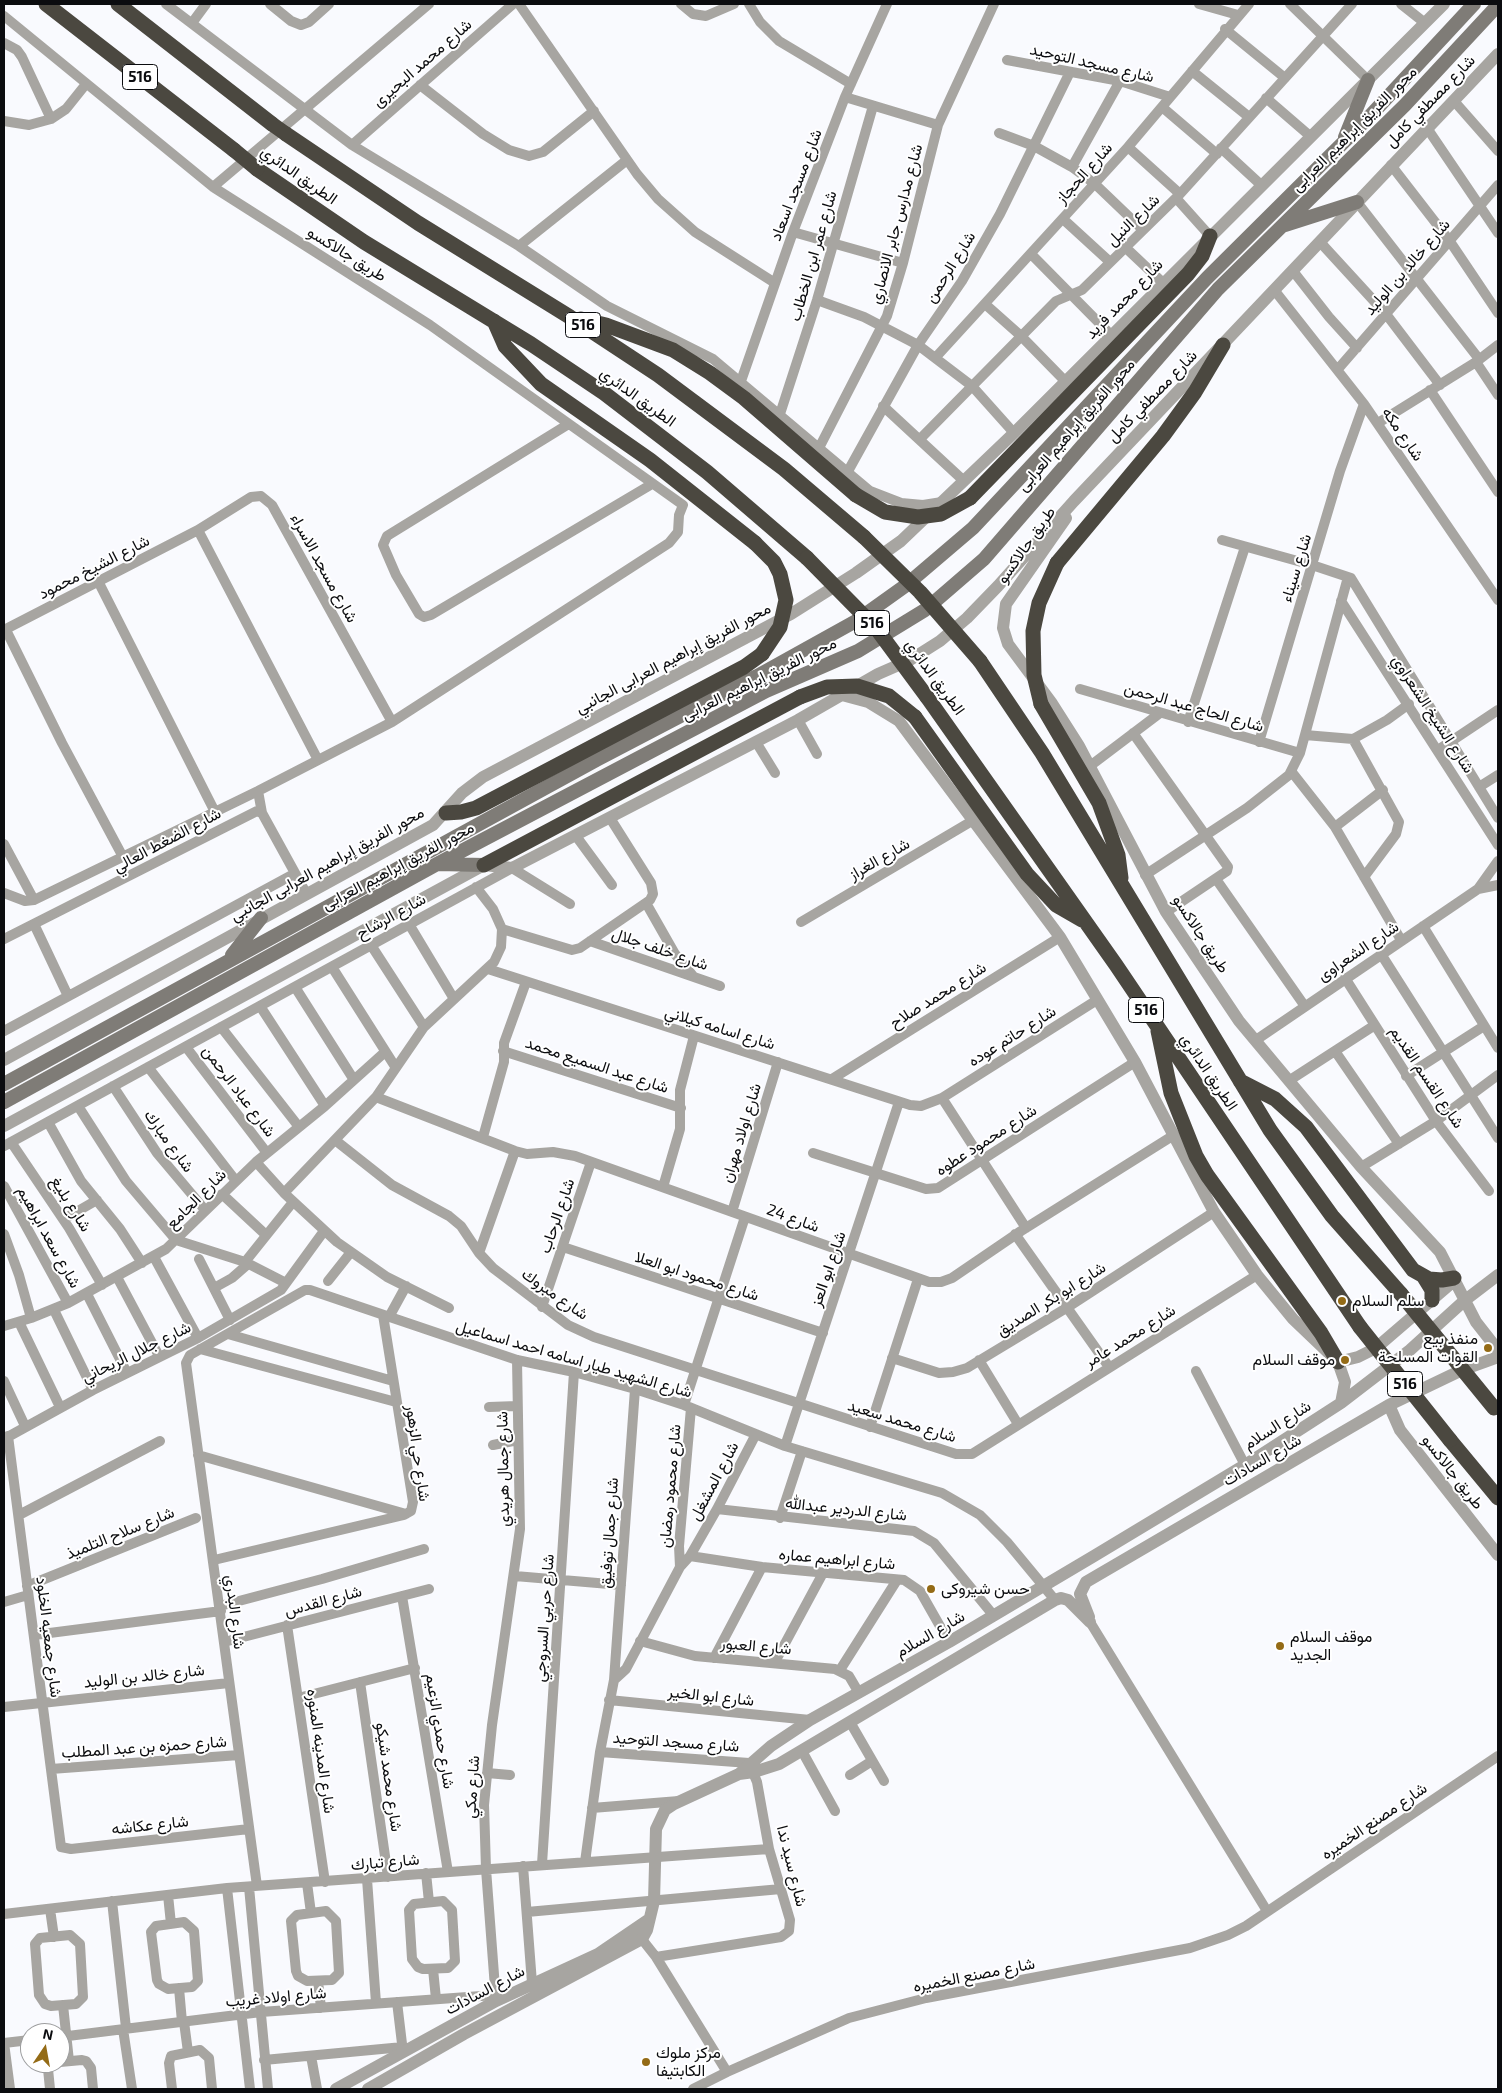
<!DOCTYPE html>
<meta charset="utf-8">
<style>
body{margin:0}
#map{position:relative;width:1502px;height:2093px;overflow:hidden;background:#f9fafe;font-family:"Exo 2",sans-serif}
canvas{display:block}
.frame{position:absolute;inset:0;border:5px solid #0b0c0f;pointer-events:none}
.north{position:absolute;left:20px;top:2023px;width:50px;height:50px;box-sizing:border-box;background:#fff;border:1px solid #9d9e9f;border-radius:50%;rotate:12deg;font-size:14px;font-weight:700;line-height:20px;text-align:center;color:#0b0c0f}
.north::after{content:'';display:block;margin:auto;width:18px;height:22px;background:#946b16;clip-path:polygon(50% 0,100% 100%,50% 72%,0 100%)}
</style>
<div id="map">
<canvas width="1502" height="2093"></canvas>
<div class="frame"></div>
<div class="north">N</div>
</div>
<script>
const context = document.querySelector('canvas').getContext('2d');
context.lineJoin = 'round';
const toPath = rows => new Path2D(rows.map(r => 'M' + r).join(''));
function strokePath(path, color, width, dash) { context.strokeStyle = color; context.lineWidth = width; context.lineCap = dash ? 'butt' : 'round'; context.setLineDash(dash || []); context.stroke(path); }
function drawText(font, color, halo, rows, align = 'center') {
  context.font = font + ' "Exo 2",Vazirmatn,sans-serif'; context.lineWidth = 4; context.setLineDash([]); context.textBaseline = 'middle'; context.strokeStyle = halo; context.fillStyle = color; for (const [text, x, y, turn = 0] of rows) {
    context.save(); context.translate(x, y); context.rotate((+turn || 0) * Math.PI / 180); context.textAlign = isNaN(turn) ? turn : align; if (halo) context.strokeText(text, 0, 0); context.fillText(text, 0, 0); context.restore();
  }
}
const minor = toPath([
 [166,4,352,145,519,246,607,306,713,359,870,491,901,503,923,505,942,502],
 [270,4,291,21,301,25,309,22,329,4],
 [519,4,637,174,658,199,695,232,775,283],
 [681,4,693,14,706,16,734,4],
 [749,4,760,22,779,41,851,84],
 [1199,4,1238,15],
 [1290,4,1368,80],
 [1401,4,1425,23],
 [4,16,213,187,430,325,683,505,679,515,678,532,669,543,392,722,258,791,34,900,25,901,4,893],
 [192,23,206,4],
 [1225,29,1285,78],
 [4,43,17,50,22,57,51,119],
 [1007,60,1120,81,1170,97],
 [1192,71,1249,117],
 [420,85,483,134,509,150,529,156,543,152,594,111],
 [845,97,938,125],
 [1266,98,1310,136],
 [1454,101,1498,151],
 [1162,107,1217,154],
 [4,121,29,125,51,119,66,109,86,84],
 [1427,128,1498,233],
 [999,133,1034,146,1072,167,1095,184,1143,230],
 [352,145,513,4],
 [1128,147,1180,194],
 [1221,148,1260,184],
 [1391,165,1449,240,1498,313],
 [1072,167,1120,81],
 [213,187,429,4],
 [1176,198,1210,236],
 [1357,202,1479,359],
 [1063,219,1110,262],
 [793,232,903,263],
 [1320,242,1386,314,1440,385],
 [519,246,627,160],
 [1126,248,1162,282],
 [1031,254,1112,336],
 [1293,271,1329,317,1357,348],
 [1275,291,1364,404,1498,600],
 [817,300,864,317,918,345,972,386,1014,433],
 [985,304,1021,336,1065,381],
 [936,357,1128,147,1249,4],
 [1476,362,1498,395],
 [1338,369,1498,185],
 [741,381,793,232,845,97,887,4],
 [1430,390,1498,492],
 [883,406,964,481],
 [780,414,817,300,873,106],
 [1378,423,1476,362,1498,345],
 [567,425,387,536,383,545,396,575,419,614,424,617,431,615,652,484],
 [920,439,1056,301,1082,290,1180,194,1352,4],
 [819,448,887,316,903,263,938,125,994,4],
 [847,473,918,345,962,281,1000,214,1070,72],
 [198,530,318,760],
 [1222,540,1312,565,1351,578,1498,818],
 [98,581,215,812],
 [1341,601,1498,845],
 [4,630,198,530,251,497,261,496,272,505,392,722],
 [6,630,62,743,123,857],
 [1080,689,1300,753],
 [798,720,817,754],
 [1188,722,1245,547],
 [1133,733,1228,867,1227,871,1166,912],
 [1305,735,1353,739,1387,720,1409,704],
 [1353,739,1399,822,1396,834,1364,877],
 [756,742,775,773],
 [1259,742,1340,471,1364,404],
 [1438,750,1498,710],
 [1090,766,1160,713],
 [1291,771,1335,827,1401,940],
 [1479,787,1498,775],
 [258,791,262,813],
 [1335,827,1383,790],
 [576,836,612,885],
 [4,844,34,900],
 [1145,875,1247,808,1289,775,1300,753,1348,577],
 [1216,879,1304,1005],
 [1478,889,1498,885],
 [646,903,675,954,693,976],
 [801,922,972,821],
 [34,924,68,996],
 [409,924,454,999],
 [1423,926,1498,1048],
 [502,929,572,950,580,948,650,900,653,894,651,883,610,818],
 [4,939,257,811,262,813,306,893],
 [590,941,720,986],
 [371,945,424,1027],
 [1381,954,1498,1138],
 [332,967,396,1068],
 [488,969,910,1105,921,1106,942,1098,1097,1000],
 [1345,978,1436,1121,1489,1191],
 [295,987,354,1080],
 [260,1006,325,1106],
 [221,1027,299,1127],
 [4,1031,294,874],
 [1256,1040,1478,889,1498,861],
 [186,1047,267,1153],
 [503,1051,681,1108],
 [1335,1051,1399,1144],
 [148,1067,236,1181],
 [1406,1076,1484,1026],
 [832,1079,1060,937],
 [1290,1080,1375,1025],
 [113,1086,157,1153,205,1210],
 [376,1097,515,1151,527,1154,553,1152,575,1156,929,1282,941,1282,952,1278,1021,1231,1174,1135],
 [942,1098,1026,1228],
 [78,1106,126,1181,176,1240,245,1262,286,1283],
 [48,1122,81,1181,120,1229,142,1263],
 [483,1137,504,1062,504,1043,526,982],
 [335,1140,392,1185,449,1216,461,1226,479,1253,493,1268,568,1325,594,1337,956,1454,972,1454,1257,1275],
 [11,1142,69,1228,102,1285],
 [4,1146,512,868,570,904],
 [813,1153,926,1189,938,1188,1135,1062],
 [256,1162,284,1193,337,1242,387,1277,449,1308],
 [1361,1167,1436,1121,1498,1075],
 [4,1186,68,1303],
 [663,1187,680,1129,680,1090,694,1036],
 [284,1193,376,1097,424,1027,494,962,501,947,502,929,493,909,476,887],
 [222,1194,266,1235],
 [732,1212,778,1062],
 [64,1219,97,1200],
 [4,1234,19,1275,31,1318],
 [1015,1234,1109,1367],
 [563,1247,823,1333],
 [479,1253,515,1151],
 [154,1257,198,1338],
 [199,1259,230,1320],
 [245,1262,293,1202],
 [117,1277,159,1356],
 [328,1281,351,1252],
 [214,1288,232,1278,248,1264],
 [87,1294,127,1373],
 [542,1307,591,1162],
 [54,1310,93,1390],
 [389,1317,406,1286],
 [19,1322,60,1407],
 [4,1326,31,1318,68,1303,166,1249,256,1162,325,1106,385,1052],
 [228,1334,393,1381],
 [200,1349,396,1402],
 [892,1358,939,1373,953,1372,967,1368,1068,1307,1214,1212],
 [979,1360,1018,1424],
 [1196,1371,1245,1465],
 [4,1381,25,1426],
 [684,1405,745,1217],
 [489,1407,517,1406],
 [870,1427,918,1279],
 [8,1436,61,1847,71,1849,249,1829],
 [4,1439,93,1390,198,1338,281,1290,324,1231],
 [493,1445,518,1440],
 [785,1446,899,1102],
 [198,1455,406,1514],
 [717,1509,914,1531,934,1543,994,1616],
 [19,1515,160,1441],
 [780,1518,802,1451],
 [690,1556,762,1567,904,1580,920,1591,949,1642],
 [214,1560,404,1515,411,1511,413,1502,383,1315],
 [680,1567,679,1546,691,1408],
 [515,1576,621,1585],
 [27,1586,196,1518],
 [402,1596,448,1872],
 [4,1602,28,1595],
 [220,1606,322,1579,424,1549],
 [1090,1622,1267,1911],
 [287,1625,325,1882],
 [34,1635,221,1611],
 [640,1641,695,1656,835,1669,849,1676,859,1693],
 [224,1642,429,1589],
 [714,1658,762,1567],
 [775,1662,823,1573],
 [840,1670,897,1580],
 [614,1680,626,1669,680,1567,690,1556,717,1509,756,1434],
 [360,1682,388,1877],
 [298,1698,415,1668],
 [609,1700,810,1720],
 [4,1707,229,1683],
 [850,1722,884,1781],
 [802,1751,835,1811],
 [600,1752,749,1763,757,1782,769,1849,790,1920,789,1931,781,1937,656,1957],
 [51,1769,239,1755],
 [487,1773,510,1775],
 [850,1775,872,1761],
 [592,1808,679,1801],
 [585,1862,600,1752,614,1680,635,1389],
 [542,1864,574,1372],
 [523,1866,532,1983],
 [426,1873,429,1902],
 [367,1879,376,2003],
 [307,1883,311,1913],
 [257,1886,186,1363,190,1355,305,1290,310,1290,517,1360,574,1372,635,1389,684,1405,785,1446,942,1493,980,1515,1007,1542,1055,1600],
 [249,1887,268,2089],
 [227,1888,250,2089],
 [168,1895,171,1924],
 [112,1901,126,2028],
 [443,1901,452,1910,455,1961,448,1968,423,1969,418,1967,412,1959,409,1910,414,1904,443,1901],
 [50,1909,54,1937],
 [326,1911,336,1921,339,1973,332,1980,307,1981,298,1976,296,1971,291,1921,297,1915,326,1911],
 [527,1912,781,1889],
 [4,1914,227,1888,769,1849],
 [184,1922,194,1931,198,1981,192,1987,168,1989,159,1984,157,1980,151,1932,156,1926,184,1922],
 [637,1933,656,1957,727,2072],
 [70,1935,80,1944,83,1997,76,2004,51,2006,45,2004,39,1995,35,1944,40,1938,70,1935],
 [433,1969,436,1999],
 [318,1981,321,2008],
 [179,1988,182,2022],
 [496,2001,486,1869,484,1805,492,1725,520,1529,517,1360],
 [397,2002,403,2052],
 [63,2005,69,2061],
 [184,2022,188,2052],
 [123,2029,132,2089],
 [60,2037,261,2012,495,1995],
 [4,2043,10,2089],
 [4,2043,30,2040],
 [311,2056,317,2089],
 [264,2060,403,2047],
 [60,2062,82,2060,86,2061,91,2068,93,2089],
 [50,2089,48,2069,53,2063],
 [172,2089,169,2063,171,2056,200,2050,209,2058,212,2089],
 [693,2089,727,2072,849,2018,926,1998,1190,1948,1228,1935,1246,1926,1498,1756]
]);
const tertiary = toPath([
 [1066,518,1006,604,1003,628,1008,644,1051,702,1079,746,1166,912,1239,1021,1361,1167,1440,1252,1476,1322,1498,1350],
 [842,695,868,702,899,721,1060,937,1135,1062,1214,1212,1257,1275,1293,1319,1338,1362,1345,1382,1341,1403],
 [4,1060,433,825,462,793,483,777,791,614,856,573,901,541,1014,433,1444,4],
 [4,1126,484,865,512,868,798,720,878,674,910,660,940,641,967,618,998,586,1074,501,1498,54],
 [1338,1362,1358,1357,1376,1348,1455,1280],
 [1389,1405,1400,1430,1498,1555],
 [1089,1617,1080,1594,1086,1582,1389,1405,1462,1370,1498,1357],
 [739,1774,771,1746,810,1720,949,1642,1094,1556,1245,1465,1341,1403,1410,1350,1464,1301,1498,1275],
 [336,2089,496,2001,598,1954,648,1920],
 [368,2089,464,2034,642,1939,647,1930,654,1901,656,1829,665,1810,674,1804,739,1774,754,1772,779,1764,1055,1600,1061,1598,1068,1600,1090,1622]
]);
const secondary = toPath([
 [1345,137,1368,80],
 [1285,225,1357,202],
 [438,864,484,865],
 [232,955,261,918],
 [4,1084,598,759,757,676,856,621,905,586,973,528,1207,278,1370,116,1474,4],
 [4,1102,437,864,766,691,858,651,925,610,984,559,1218,289,1405,105,1498,5]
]);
const motorway = toPath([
 [46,4,234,150],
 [118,4,272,124],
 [286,134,418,223,570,317,658,375,784,469,864,537],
 [257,169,364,242,531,344,604,393,707,472,807,558],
 [581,319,606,325,673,350,710,373,744,398,856,495],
 [494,321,505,346,541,384,650,460,755,543],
 [970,498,1188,274,1202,256,1210,236],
 [1057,563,1163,436,1195,392,1223,345],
 [980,661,1042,753,1270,1130,1332,1216,1401,1294],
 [927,697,1116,965,1360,1327],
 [1041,704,1099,803,1118,855,1121,878],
 [915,717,1027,874,1056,905,1082,920],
 [446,813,461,812,476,808,744,667,762,654],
 [484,865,800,697],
 [1158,1031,1171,1093,1196,1156,1207,1175,1321,1333,1338,1362],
 [1240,1081,1275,1099,1306,1127,1413,1270,1429,1279,1442,1280,1454,1278],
 [1424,1277,1432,1290,1432,1300],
 [1450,1440,1498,1498]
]);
const motorwayBridge = toPath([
 [272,124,286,134],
 [234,150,257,169],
 [856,495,885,512,918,517,941,514,970,498],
 [864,537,920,592,980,661],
 [755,543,774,562,780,574,786,600,780,627,762,654],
 [807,558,876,628,927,697],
 [800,697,827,687,857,686,889,696,915,717],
 [1041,704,1034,675,1033,631,1039,603,1057,563],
 [1401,1294,1494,1408],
 [1360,1327,1450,1440]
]);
const markers = [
 [1342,1301,5,"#946b16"],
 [1488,1348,5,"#946b16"],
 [1345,1360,5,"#946b16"],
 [931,1589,5,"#946b16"],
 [1280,1646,5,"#946b16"],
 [646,2062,5,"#946b16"]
];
const shields = [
 [140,77,35],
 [583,325,35],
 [872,623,35],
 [1146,1010,35],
 [1405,1384,35]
];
const shieldNames = [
 ["516",140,77],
 ["516",583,325],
 ["516",872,623],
 ["516",1146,1010],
 ["516",1405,1384]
];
const streetNames = [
 ["شارع محمد البحيرى",422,63,-41],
 ["شارع مسجد التوحيد",1092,63,13],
 ["شارع مصطفي كامل",1430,101,-46],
 ["محور الفريق إبراهيم العرابى",1354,129,-45],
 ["شارع الحجاز",1084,173,-48],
 ["الطريق الدائري",299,175,35],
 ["شارع مسجد اسعاد",796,185,-69],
 ["شارع النيل",1133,220,-44],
 ["شارع مدارس جابر الانصاري",896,224,-75],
 ["طريق جالاكسو",347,254,32],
 ["شارع عمر ابن الخطاب",813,256,-74],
 ["شارع الرحمن",950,267,-58],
 ["شارع خالد بن الوليد",1407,267,-49],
 ["شارع محمد فريد",1124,299,-46],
 ["شارع مصطفي كامل",1152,396,-46],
 ["الطريق الدائري",638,397,36],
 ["محور الفريق إبراهيم العرابى",1076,425,-49],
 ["شارع مكه",1403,434,56],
 ["طريق جالاكسو",1026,545,-55],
 ["شارع الشيخ محمود",94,567,-27],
 ["شارع مسجد الاسراء",324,568,61],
 ["شارع سيناء",1296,568,-73],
 ["محور الفريق إبراهيم العرابى الجانبي",673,658,-28],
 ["الطريق الدائري",935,677,54],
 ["محور الفريق إبراهيم العرابى",759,679,-26],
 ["شارع الحاج عبد الرحمن",1194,707,16],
 ["شارع الشيخ الشعراوي",1433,714,57],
 ["شارع الضغط العالي",167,840,-28],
 ["شارع الغراز",879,859,-30],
 ["محور الفريق إبراهيم العرابى الجانبي",327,864,-29],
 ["محور الفريق إبراهيم العرابى",398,866,-28],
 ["شارع الرشاح",391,916,-29],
 ["طريق جالاكسو",1201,934,57],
 ["شارع خلف جلال",660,949,19],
 ["شارع الشعراوى",1358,951,-34],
 ["شارع محمد صلاح",938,995,-32],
 ["شارع اسامه كيلاني",720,1028,17],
 ["شارع حاتم عوده",1012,1036,-32],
 ["شارع عبد السميع محمد",597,1065,18],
 ["الطريق الدائري",1209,1072,56],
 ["شارع القسم القديم",1427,1077,56],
 ["شارع عباد الرحمن",239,1091,53],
 ["شارع اولاد مهران",741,1133,-73],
 ["شارع محمود عطوه",986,1140,-33],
 ["شارع مبارك",169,1141,54],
 ["شارع الجامع",196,1199,-45],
 ["شارع بليغ",71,1204,58],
 ["شارع الرحاب",557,1216,-71],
 ["شارع 24",793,1218,20],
 ["شارع سعد ابراهيم",49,1237,61],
 ["شارع ابو العز",828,1269,-71],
 ["شارع محمود ابو العلا",697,1276,18],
 ["شارع مبروك",555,1294,35],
 ["شارع ابو بكر الصديق",1051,1299,-32],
 ["شارع محمد عامر",1130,1336,-32],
 ["شارع جلال الريحاني",136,1352,-26],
 ["شارع الشهيد طيار اسامه احمد اسماعيل",574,1359,16],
 ["شارع محمد سعيد",902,1421,17],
 ["شارع السلام",1277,1425,-33],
 ["شارع حي الزهور",418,1453,82],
 ["شارع السادات",1262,1460,-30],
 ["شارع جمال هريدي",503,1469,-91],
 ["طريق جالاكسو",1453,1472,52],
 ["شارع المشغل",714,1481,-62],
 ["شارع محمود رمضان",670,1486,-85],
 ["شارع الدردير عبدالله",846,1509,6],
 ["شارع سلاح التلميذ",120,1533,-22],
 ["شارع جمال توفيق",609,1533,-86],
 ["شارع ابراهيم عماره",837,1559,5],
 ["شارع القدس",323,1601,-15],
 ["شارع البدري",235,1612,83],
 ["شارع حربي السروجي",544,1618,-86],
 ["شارع السلام",930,1634,-30],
 ["شارع جمعيه الخلود",49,1637,83],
 ["شارع العبور",756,1646,5],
 ["شارع خالد بن الوليد",144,1676,-6],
 ["شارع ابو الخير",711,1696,6],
 ["شارع حمدي الزعيم",440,1731,81],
 ["شارع مسجد التوحيد",676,1742,4],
 ["شارع حمزه بن عبد المطلب",144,1747,-4],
 ["شارع المدينه المنوره",321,1751,82],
 ["شارع محمد شيكو",389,1777,82],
 ["شارع مكي",472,1787,-86],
 ["شارع مصنع الخميره",1374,1821,-34],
 ["شارع عكاشه",150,1825,-6],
 ["شارع تبارك",385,1862,-5],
 ["شارع سيد ندا",792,1866,76],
 ["شارع مصنع الخميره",974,1975,-11],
 ["شارع السادات",485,1990,-28],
 ["شارع اولاد غريب",276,1997,-5]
];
const poiNames = [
 ["سلم السلام",1352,1301],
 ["منفذ بيع",1478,1339,"right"],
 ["القوات المسلحة",1478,1357,"right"],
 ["موقف السلام",1335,1360,"right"],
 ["حسن شيروكى",941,1589],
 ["موقف السلام",1290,1637],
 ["الجديد",1290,1655],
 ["مركز ملوك",656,2053],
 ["الكابتيفا",656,2071]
];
strokePath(minor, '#a7a5a1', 10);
strokePath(tertiary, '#a7a5a1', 12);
strokePath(secondary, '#7f7c77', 14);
strokePath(motorway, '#4b4840', 15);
strokePath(motorwayBridge, '#4b4840', 15);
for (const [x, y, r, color] of markers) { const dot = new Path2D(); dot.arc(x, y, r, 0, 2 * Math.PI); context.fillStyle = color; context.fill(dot); strokePath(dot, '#fff', 2); }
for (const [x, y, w] of shields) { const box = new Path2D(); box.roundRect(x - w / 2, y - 12.5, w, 25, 4); context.fillStyle = '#fff'; context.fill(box); strokePath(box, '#0b0c0f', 1); }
drawText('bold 15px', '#0b0c0f', null, shieldNames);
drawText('16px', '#0b0c0f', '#fff', streetNames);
drawText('16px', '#0b0c0f', '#fff', poiNames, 'left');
</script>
